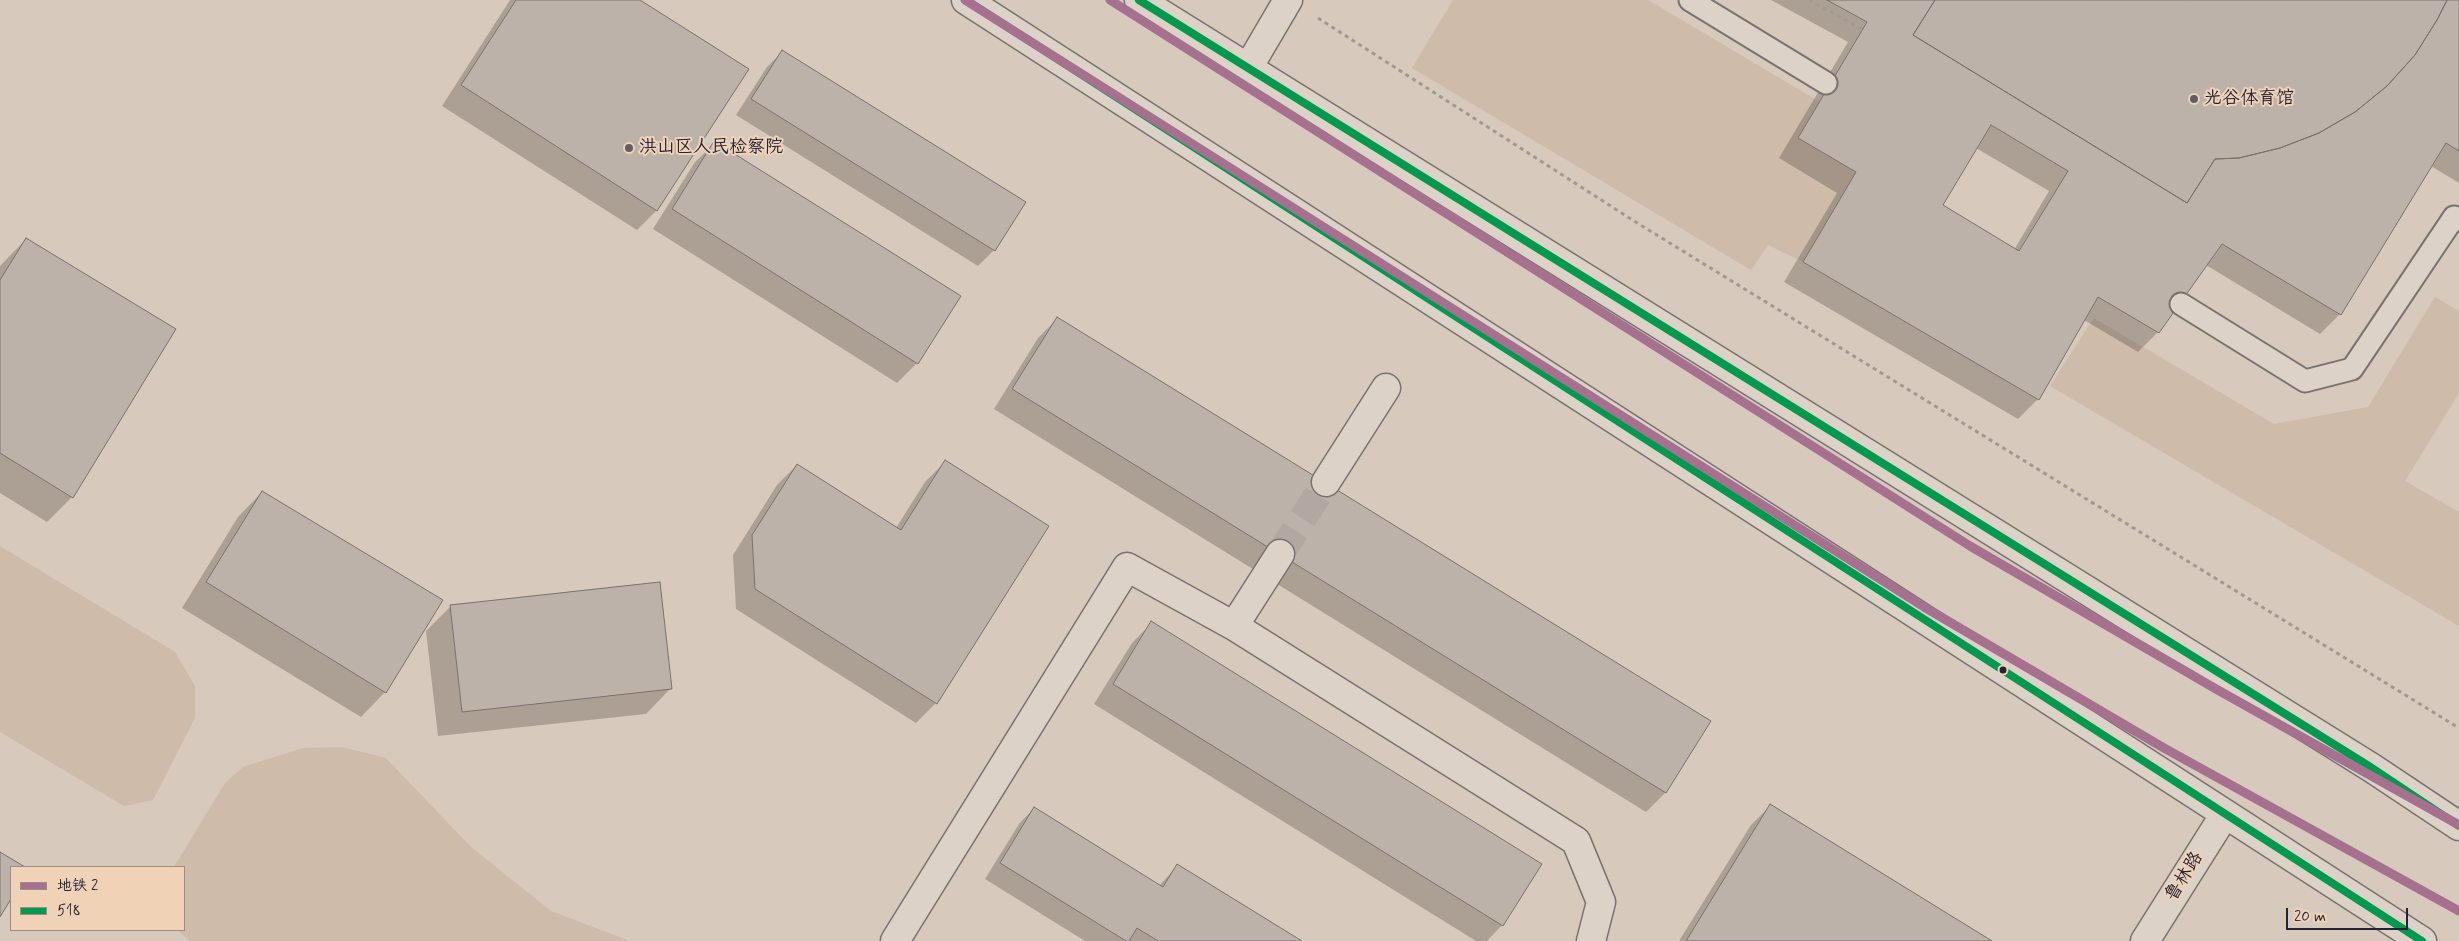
<!DOCTYPE html>
<meta charset="utf-8">
<style>
body{margin:0}
#map{position:relative;width:2459px;height:941px;overflow:hidden;background:#d7c9bb;font-family:Mynerve,"LXGW WenKai TC",sans-serif}
canvas{display:block}
.legend{position:absolute;left:10px;top:866px;width:175px;height:65px;box-sizing:border-box;background:#f0d2b6;border:1px solid #9e8c85;margin:0;padding:6px 9px;list-style:none;font-size:15px;color:#22223b}
.legend li{display:flex;align-items:center;gap:10px;height:25px}
.legend b{width:25px;border:1px solid #9e8c85}
.scale{position:absolute;left:2286px;top:908px;width:122px;height:22px;box-sizing:border-box;border:2px solid #22223b;border-top:0;padding-left:6px;font-size:15px;line-height:18px;white-space:nowrap;color:#22223b;-webkit-text-stroke:4px #f0d2b6;paint-order:stroke}
</style>
<div id="map">
<canvas width="2459" height="941"></canvas>
<ul class="legend">
<li><b style="height:6px;background:#a5718e"></b>地铁 2</li>
<li><b style="height:6px;background:#03994f"></b>518</li>
</ul>
<div class="scale">20 m</div>
</div>
<script>
const context = document.querySelector('canvas').getContext('2d');
context.lineJoin = 'round';
function fillPath(path, color) { context.fillStyle = color; context.fill(path, 'evenodd'); }
const toPath = rows => new Path2D(rows.map(r => 'M' + r).join(''));
function strokePath(path, color, width, dash) { context.strokeStyle = color; context.lineWidth = width; context.lineCap = dash ? 'butt' : 'round'; context.setLineDash(dash || []); context.stroke(path); }
function drawText(font, color, halo, rows, align = 'center') {
  context.font = font + ' Mynerve,"LXGW WenKai TC",sans-serif'; context.lineWidth = 4; context.setLineDash([]); context.textBaseline = 'middle'; context.strokeStyle = halo; context.fillStyle = color; for (const [text, x, y, turn = 0] of rows) {
    context.save(); context.translate(x, y); context.rotate((+turn || 0) * Math.PI / 180); context.textAlign = isNaN(turn) ? turn : align; if (halo) context.strokeText(text, 0, 0); context.fillText(text, 0, 0); context.restore();
  }
}
const green = toPath([
 [1453,0,1648,0,1820,102,1798,138,1856,172,1803,262,1768,245,1751,270,1412,68],
 [2435,297,2459,311,2459,393,2405,481,2459,512,2459,626,2050,386,2094,318,2274,424,2368,407],
 [0,546,175,652,195,686,195,718,153,800,124,806,0,732],
 [342,747,386,758,471,847,551,911,630,941,190,941,177,930,184,930,184,867,174,867,225,783,243,767,303,748]
]);
const shadow = toPath([
 [510,0,638,0,657,210,637,230,442,106],
 [1771,0,2459,0,2459,183,2431,166,2340,314,2320,334,2206,265,2158,332,2138,352,2084,320,2038,399,2018,419,1784,282,1837,193,1779,158,1848,42],
 [1976,148,2049,191,2014,250,1942,206],
 [783,51,994,250,978,266,736,115,767,67],
 [715,143,959,296,917,363,897,383,653,229,695,162],
 [26,239,72,497,47,522,0,493,0,266],
 [1058,318,1710,721,1665,793,1646,812,994,409,1038,338],
 [945,462,1048,527,936,703,916,723,736,609,733,555,777,485,797,465,896,528,925,482],
 [262,492,385,692,361,717,182,608,238,517],
 [451,606,670,689,646,714,438,736,426,631],
 [1152,623,1502,925,1487,941,1476,941,1094,704,1132,643],
 [1770,806,1989,941,1679,941,1751,825],
 [1034,808,1159,886,1177,866,1300,941,1085,941,985,879,1019,824]
]);
const building = toPath([
 [516,0,640,0,749,69,657,211,461,85,516,0],
 [1827,0,1935,0,1913,35,2187,203,2215,159,2239,158,2280,148,2319,133,2355,112,2387,86,2415,55,2437,20,2447,0,2459,0,2459,151,2446,143,2341,315,2222,244,2159,333,2098,297,2039,400,1803,262,1856,172,1798,138,1867,22,1827,0],
 [1991,125,2068,171,2019,251,1943,205,1991,125],
 [1935,0,2447,0,2437,20,2415,55,2387,86,2355,112,2319,133,2280,148,2239,158,2215,159,2187,203,1913,35,1935,0],
 [782,50,1026,202,995,251,751,99,782,50],
 [714,141,961,296,918,364,672,209,714,141],
 [26,238,176,329,73,498,0,453,0,280,26,238],
 [1057,317,1711,721,1666,793,1012,389,1057,317],
 [945,460,1049,526,937,704,755,589,752,535,797,464,901,530,945,460],
 [262,491,443,600,386,693,206,582,262,491],
 [660,582,672,689,462,712,450,605,660,582],
 [1151,621,1542,864,1503,926,1113,684,1151,621],
 [1770,804,1992,941,1686,941,1770,804],
 [1034,807,1163,887,1177,864,1302,941,1158,941,1137,928,1129,941,1126,941,1000,863,1034,807],
 [0,852,25,867,11,867,11,899,0,917,0,852]
]);
const minorTunnel = toPath([
 [1280,554,1326,482]
]);
const path = toPath([
 [1809,0,1862,29],
 [1318,18,1634,221,2459,728]
]);
const service = toPath([
 [1690,0,1826,83],
 [2181,304,2305,381,2352,369,2454,217,2459,220]
]);
const minor = toPath([
 [1248,68,1288,0],
 [1326,482,1386,388],
 [1280,554,1234,626,1576,841,1601,902,1591,941],
 [895,941,1127,567,1234,626]
]);
const tertiary = toPath([
 [2145,941,2225,814]
]);
const trunk = toPath([
 [966,0,2422,941],
 [1139,0,2372,768,2459,826]
]);
const bus1 = toPath([
 [966,0,2422,941],
 [1139,0,2372,768,2459,826]
]);
const metro1 = toPath([
 [965,0,1924,607,2164,748,2459,911],
 [1110,0,1970,546,2216,689,2459,825]
]);
const markers = [
 [2194,99,5,"#615c68"],
 [629,148,5,"#615c68"],
 [2003,670,4.5,"#22223b"]
];
const poiNames = [
 ["光谷体育馆",2204,99],
 ["洪山区人民检察院",639,148]
];
const streetNames = [
 ["鲁林路",2185,877,-58]
];
fillPath(green, '#cebbaa');
fillPath(shadow, '#0003');
fillPath(building, '#bcb2a9');
strokePath(building, '#787270', 1);
strokePath(minorTunnel, '#b3a8a1', 28, [28, 14]);
strokePath(service, '#787270', 25);
strokePath(minor, '#787270', 31);
strokePath(tertiary, '#787270', 31);
strokePath(trunk, '#787270', 31);
strokePath(path, '#a09994', 3, [4, 4]);
strokePath(service, '#dcd2c7', 21);
strokePath(minor, '#dcd2c7', 28);
strokePath(tertiary, '#dcd2c7', 28);
strokePath(trunk, '#dcd2c7', 28);
strokePath(bus1, '#03994f', 8);
strokePath(metro1, '#a5718e', 9);
for (const [x, y, r, color] of markers) { const dot = new Path2D(); dot.arc(x, y, r, 0, 2 * Math.PI); context.fillStyle = color; context.fill(dot); strokePath(dot, '#f0d2b6', 2); }
drawText('18px', '#22223b', '#f0d2b6', poiNames, 'left');
drawText('18px', '#22223b', '#f0d2b6', streetNames);
</script>
